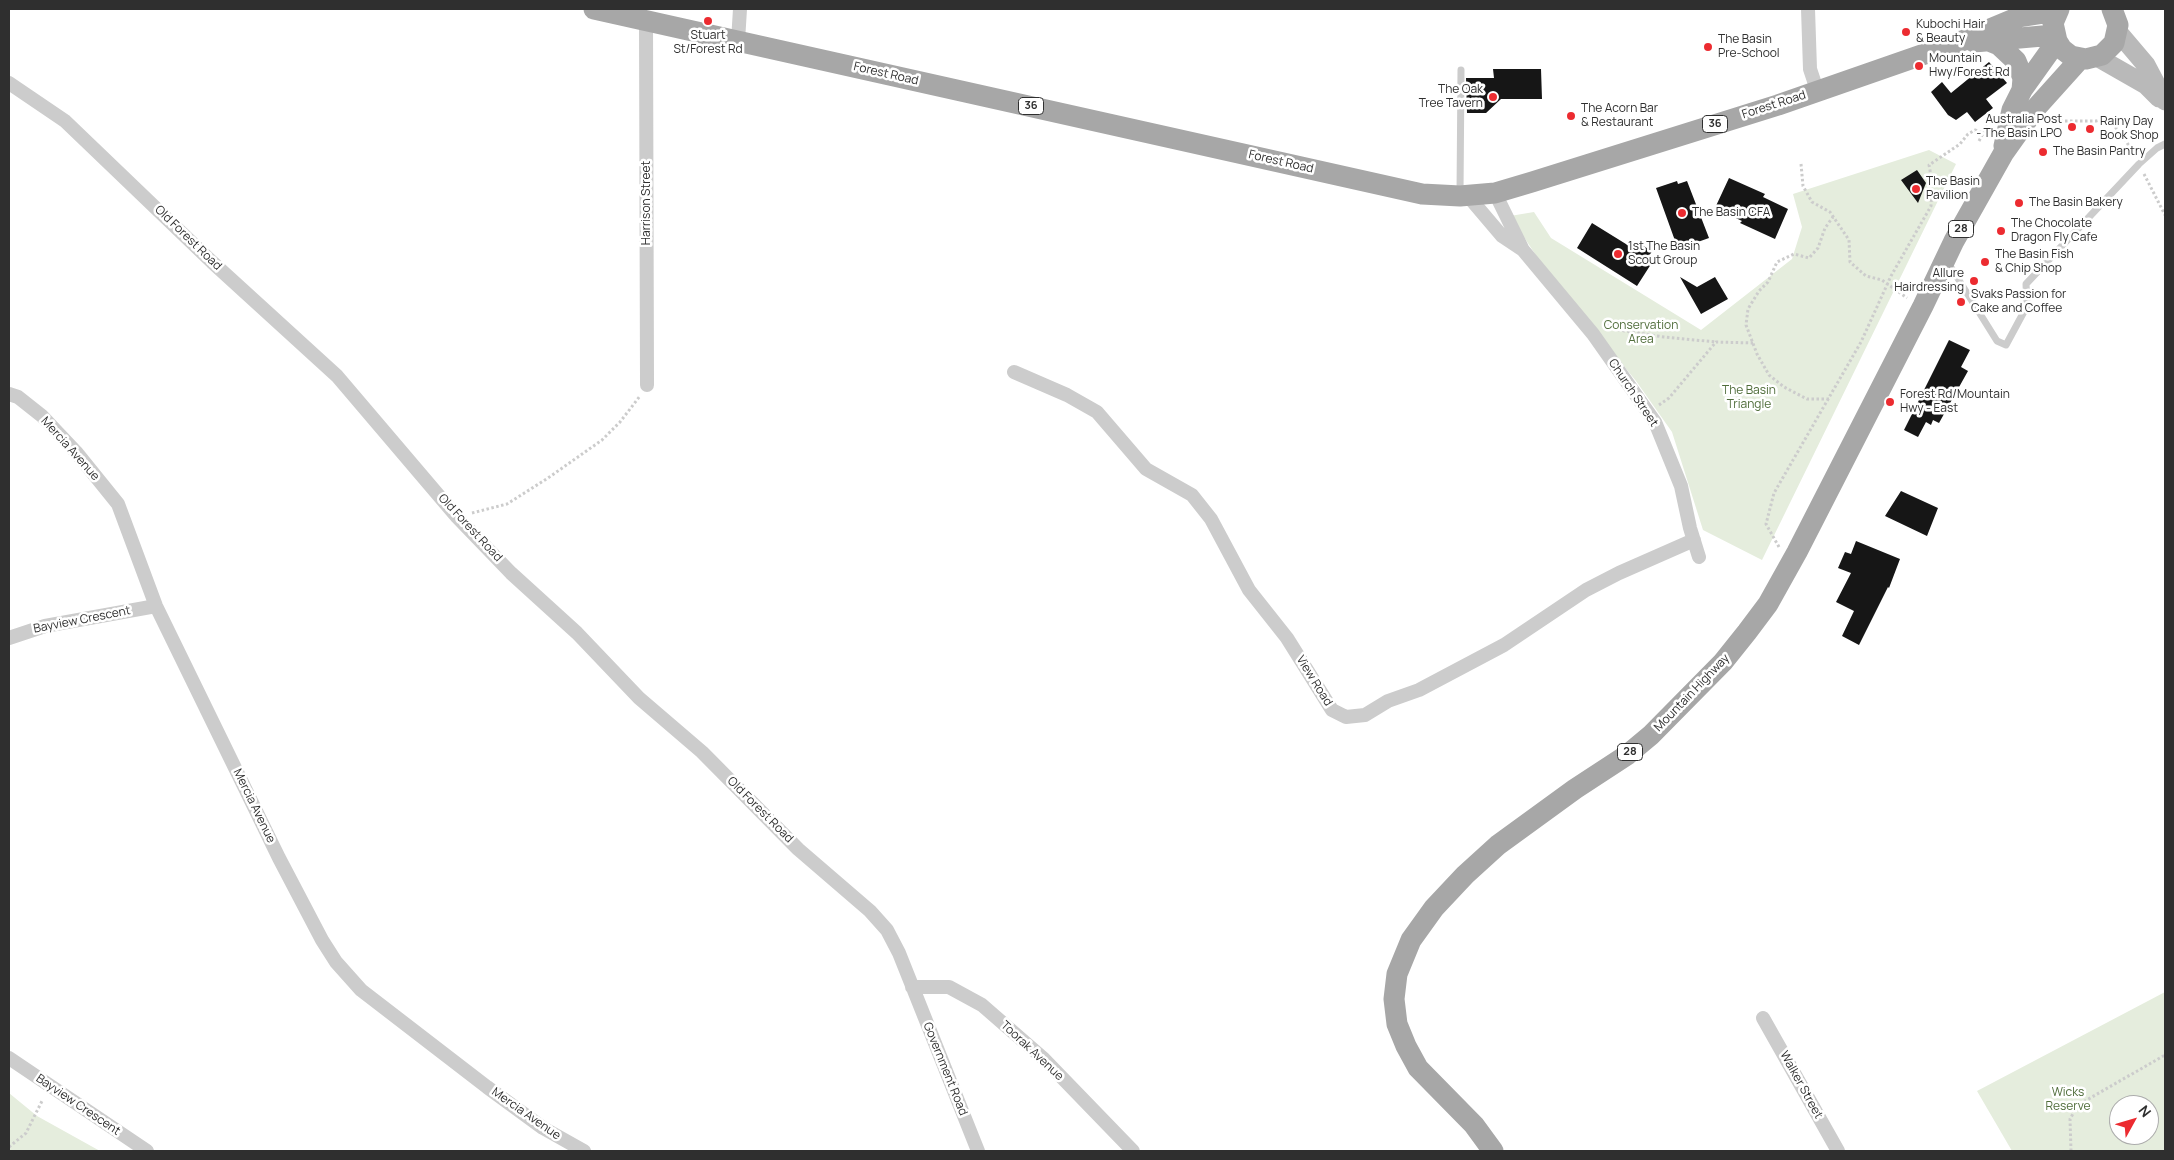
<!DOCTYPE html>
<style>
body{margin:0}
#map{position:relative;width:2174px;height:1160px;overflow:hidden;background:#fff;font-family:Manrope,sans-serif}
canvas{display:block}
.frame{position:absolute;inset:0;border:10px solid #2f2f2f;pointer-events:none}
.north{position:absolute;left:2109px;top:1095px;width:50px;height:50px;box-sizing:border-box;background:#fff;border:1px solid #acacac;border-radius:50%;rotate:51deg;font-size:14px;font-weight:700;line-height:20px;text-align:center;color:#2f2f2f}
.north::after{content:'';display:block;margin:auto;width:18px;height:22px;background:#ec2b30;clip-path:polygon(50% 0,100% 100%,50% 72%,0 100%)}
</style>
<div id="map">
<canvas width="2174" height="1160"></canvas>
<div class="frame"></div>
<div class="north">N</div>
</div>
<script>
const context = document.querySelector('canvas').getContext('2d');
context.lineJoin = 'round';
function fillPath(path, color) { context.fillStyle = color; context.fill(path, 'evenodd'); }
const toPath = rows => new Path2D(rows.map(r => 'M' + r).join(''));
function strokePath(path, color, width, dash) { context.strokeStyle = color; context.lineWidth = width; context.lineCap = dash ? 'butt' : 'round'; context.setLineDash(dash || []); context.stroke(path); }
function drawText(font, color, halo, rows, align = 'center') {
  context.font = font + ' Manrope,sans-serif'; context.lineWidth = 5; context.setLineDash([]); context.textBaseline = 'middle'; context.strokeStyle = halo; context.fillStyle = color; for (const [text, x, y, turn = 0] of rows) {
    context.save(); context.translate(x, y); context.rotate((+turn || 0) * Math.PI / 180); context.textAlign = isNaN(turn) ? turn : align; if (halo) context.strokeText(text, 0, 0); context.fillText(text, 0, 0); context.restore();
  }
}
const green = toPath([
 [1929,150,1956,164,1762,560,1703,530,1672,432,1636,381,1545,269,1510,216,1534,212,1551,238,1701,330,1792,259,1802,227,1793,194],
 [2165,992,2165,1151,2012,1151,1977,1091],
 [2119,1105,2149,1105,2149,1135,2119,1135],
 [9,1093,37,1116,100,1151,9,1151]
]);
const building = toPath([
 [1989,62,2007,83,1986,99,1993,108,1975,122,1967,112,1956,120,1948,115,1931,92,1942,82,1951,93],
 [1493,69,1541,69,1542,99,1501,99,1486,113,1467,113,1466,78,1494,78],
 [1917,170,1926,183,1918,203,1901,180],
 [1729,178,1765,194,1763,197,1788,209,1775,239,1740,223,1742,221,1715,208],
 [1677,181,1678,184,1687,181,1709,238,1678,249,1656,188],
 [1592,223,1634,249,1638,243,1652,251,1648,258,1653,261,1637,286,1577,248],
 [1680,277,1697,287,1715,277,1728,299,1701,314],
 [1949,340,1970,350,1961,367,1968,371,1939,423,1933,420,1931,425,1926,422,1918,437,1904,430],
 [1901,491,1938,508,1927,536,1885,516],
 [1856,541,1900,559,1889,588,1888,587,1859,645,1842,636,1854,611,1836,602,1851,573,1838,568,1845,552,1851,554]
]);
const path = toPath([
 [2050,121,2096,121,2108,118,2125,139,2134,155],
 [1979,141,1988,124],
 [1801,164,1803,186,1812,202,1830,212,1849,240,1850,262,1866,276,1882,280,1907,298],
 [2144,174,2165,215],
 [1604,323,1619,330,1664,337,1716,342],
 [1829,399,1807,399,1784,387,1769,375,1757,354,1746,325,1748,309,1759,291,1768,282,1777,262,1794,254,1809,258,1818,248,1825,228,1833,217],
 [1659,405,1669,398,1716,342,1753,343],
 [472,513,507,504,548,478,602,440,620,422,640,396],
 [1779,547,1766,524,1774,493,1861,342,1891,276,1931,206,1932,181,1929,165,1960,144,1968,134,1975,130,1983,133],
 [9,1147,26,1133,43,1099],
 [2071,1151,2070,1119,2078,1105,2165,1055]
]);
const lane = toPath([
 [1460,193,1461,70],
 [1947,261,1997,341,2006,345,2027,306,2026,284,2139,164,2157,148,2165,144]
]);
const street = toPath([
 [1808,9,1810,69,1817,90],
 [646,21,647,385],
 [738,41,740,9],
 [9,83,65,121,212,262,337,376,457,517,511,573,577,633,639,698,702,752,798,849,870,911,887,930,899,953,978,1151],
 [1495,193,1522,248],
 [1468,196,1502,236,1523,250,1593,334,1655,422,1681,486,1690,528,1699,557],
 [1014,372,1067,395,1097,412,1146,469,1192,495,1211,519,1249,590,1287,638,1332,710,1346,717,1365,715,1388,701,1419,690,1504,645,1586,590,1619,573,1694,540],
 [9,394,18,397,42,416,76,452,118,504,156,606,279,858,322,940,336,962,361,990,487,1087,543,1128,584,1151],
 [9,638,45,626,156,606],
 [912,987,949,987,982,1005,1044,1059,1133,1151],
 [1763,1018,1838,1151],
 [9,1058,147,1151]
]);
const secondary = toPath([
 [2118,32,2146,65,2165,101],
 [2097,57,2146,85,2159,98]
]);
const primary = toPath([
 [594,9,1422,194,1460,196,1495,193,1532,182,1778,105,1959,42,2019,17,2057,11],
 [2059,9,2053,23,2057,41,2062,49,2071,56,2086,59,2102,55,2114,43,2118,25,2112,9],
 [1989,41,1999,45,2016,61,2023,78,2022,90],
 [1974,42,2054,35],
 [2004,146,2012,110,2022,90,2057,41],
 [1493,1151,1474,1125,1418,1068,1406,1046,1397,1024,1394,999,1397,974,1411,940,1434,908,1465,875,1498,845,1575,789,1627,755,1651,735,1723,662,1747,632,1768,604,1797,552,1923,306,1954,241,2003,154,2035,109,2080,59]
]);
const markers = [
 [708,21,5,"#ec2b30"],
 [1906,32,5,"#ec2b30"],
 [1708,47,5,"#ec2b30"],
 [1919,66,5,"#ec2b30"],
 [1493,97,5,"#ec2b30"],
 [1571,116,5,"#ec2b30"],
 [2072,127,5,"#ec2b30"],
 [2090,129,5,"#ec2b30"],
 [2043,152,5,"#ec2b30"],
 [1916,189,5,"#ec2b30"],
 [2019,203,5,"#ec2b30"],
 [1682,213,5,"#ec2b30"],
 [2001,231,5,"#ec2b30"],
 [1618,254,5,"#ec2b30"],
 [1985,262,5,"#ec2b30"],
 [1974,281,5,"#ec2b30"],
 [1961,302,5,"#ec2b30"],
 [1890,402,5,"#ec2b30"]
];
const shields = [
 [1031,106,25],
 [1715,124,25],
 [1961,229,25],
 [1630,752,25]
];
const shieldNames = [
 ["36",1031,106],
 ["36",1715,124],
 ["28",1961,229],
 ["28",1630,752]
];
const poiNames = [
 ["Kubochi Hair",1916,25],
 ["& Beauty",1916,39],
 ["Stuart",708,36,"center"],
 ["St/Forest Rd",708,50,"center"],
 ["The Basin",1718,40],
 ["Pre-School",1718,54],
 ["Mountain",1929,59],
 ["Hwy/Forest Rd",1929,73],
 ["The Oak",1483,90,"right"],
 ["Tree Tavern",1483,104,"right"],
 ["The Acorn Bar",1581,109],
 ["& Restaurant",1581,123],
 ["Australia Post",2062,120,"right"],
 ["- The Basin LPO",2062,134,"right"],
 ["Rainy Day",2100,122],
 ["Book Shop",2100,136],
 ["The Basin Pantry",2053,152],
 ["The Basin",1926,182],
 ["Pavilion",1926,196],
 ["The Basin Bakery",2029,203],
 ["The Basin CFA",1692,213],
 ["The Chocolate",2011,224],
 ["Dragon Fly Cafe",2011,238],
 ["1st The Basin",1628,247],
 ["Scout Group",1628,261],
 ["The Basin Fish",1995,255],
 ["& Chip Shop",1995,269],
 ["Allure",1964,274,"right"],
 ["Hairdressing",1964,288,"right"],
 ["Svaks Passion for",1971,295],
 ["Cake and Coffee",1971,309],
 ["Forest Rd/Mountain",1900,395],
 ["Hwy - East",1900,409]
];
const streetNames = [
 ["Forest Road",886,74,13],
 ["Forest Road",1774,105,-18],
 ["Forest Road",1281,162,13],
 ["Harrison Street",647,203,-90],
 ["Old Forest Road",188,238,44],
 ["Church Street",1633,393,56],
 ["Mercia Avenue",70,449,48],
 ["Old Forest Road",470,528,47],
 ["Bayview Crescent",82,620,-11],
 ["View Road",1314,681,58],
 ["Mountain Highway",1692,693,-46],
 ["Mercia Avenue",254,806,64],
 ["Old Forest Road",760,810,45],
 ["Toorak Avenue",1032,1051,43],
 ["Government Road",945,1069,68],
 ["Walker Street",1801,1085,61],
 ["Bayview Crescent",78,1105,34],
 ["Mercia Avenue",526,1114,35]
];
const parkNames = [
 ["Conservation",1641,326],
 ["Area",1641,340],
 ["The Basin",1749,391],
 ["Triangle",1749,405],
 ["Wicks",2068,1093],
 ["Reserve",2068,1107]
];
fillPath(green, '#e5eddd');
fillPath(building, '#161616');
strokePath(path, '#ccc', 3, [2.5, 2.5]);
strokePath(lane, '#ccc', 7);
strokePath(street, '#ccc', 14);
strokePath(secondary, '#b9b9b9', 19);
strokePath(primary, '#a7a7a7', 21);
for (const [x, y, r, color] of markers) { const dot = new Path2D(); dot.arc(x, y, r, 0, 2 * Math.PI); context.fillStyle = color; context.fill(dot); strokePath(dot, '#fff', 2); }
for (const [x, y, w] of shields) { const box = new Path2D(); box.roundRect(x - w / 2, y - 8.5, w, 17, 4); context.fillStyle = '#fff'; context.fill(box); strokePath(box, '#2f2f2f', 1); }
drawText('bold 11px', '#2f2f2f', null, shieldNames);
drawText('12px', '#2f2f2f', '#fff', poiNames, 'left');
drawText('12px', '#2f2f2f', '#fff', streetNames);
drawText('12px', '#506d3b', '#fff', parkNames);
</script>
